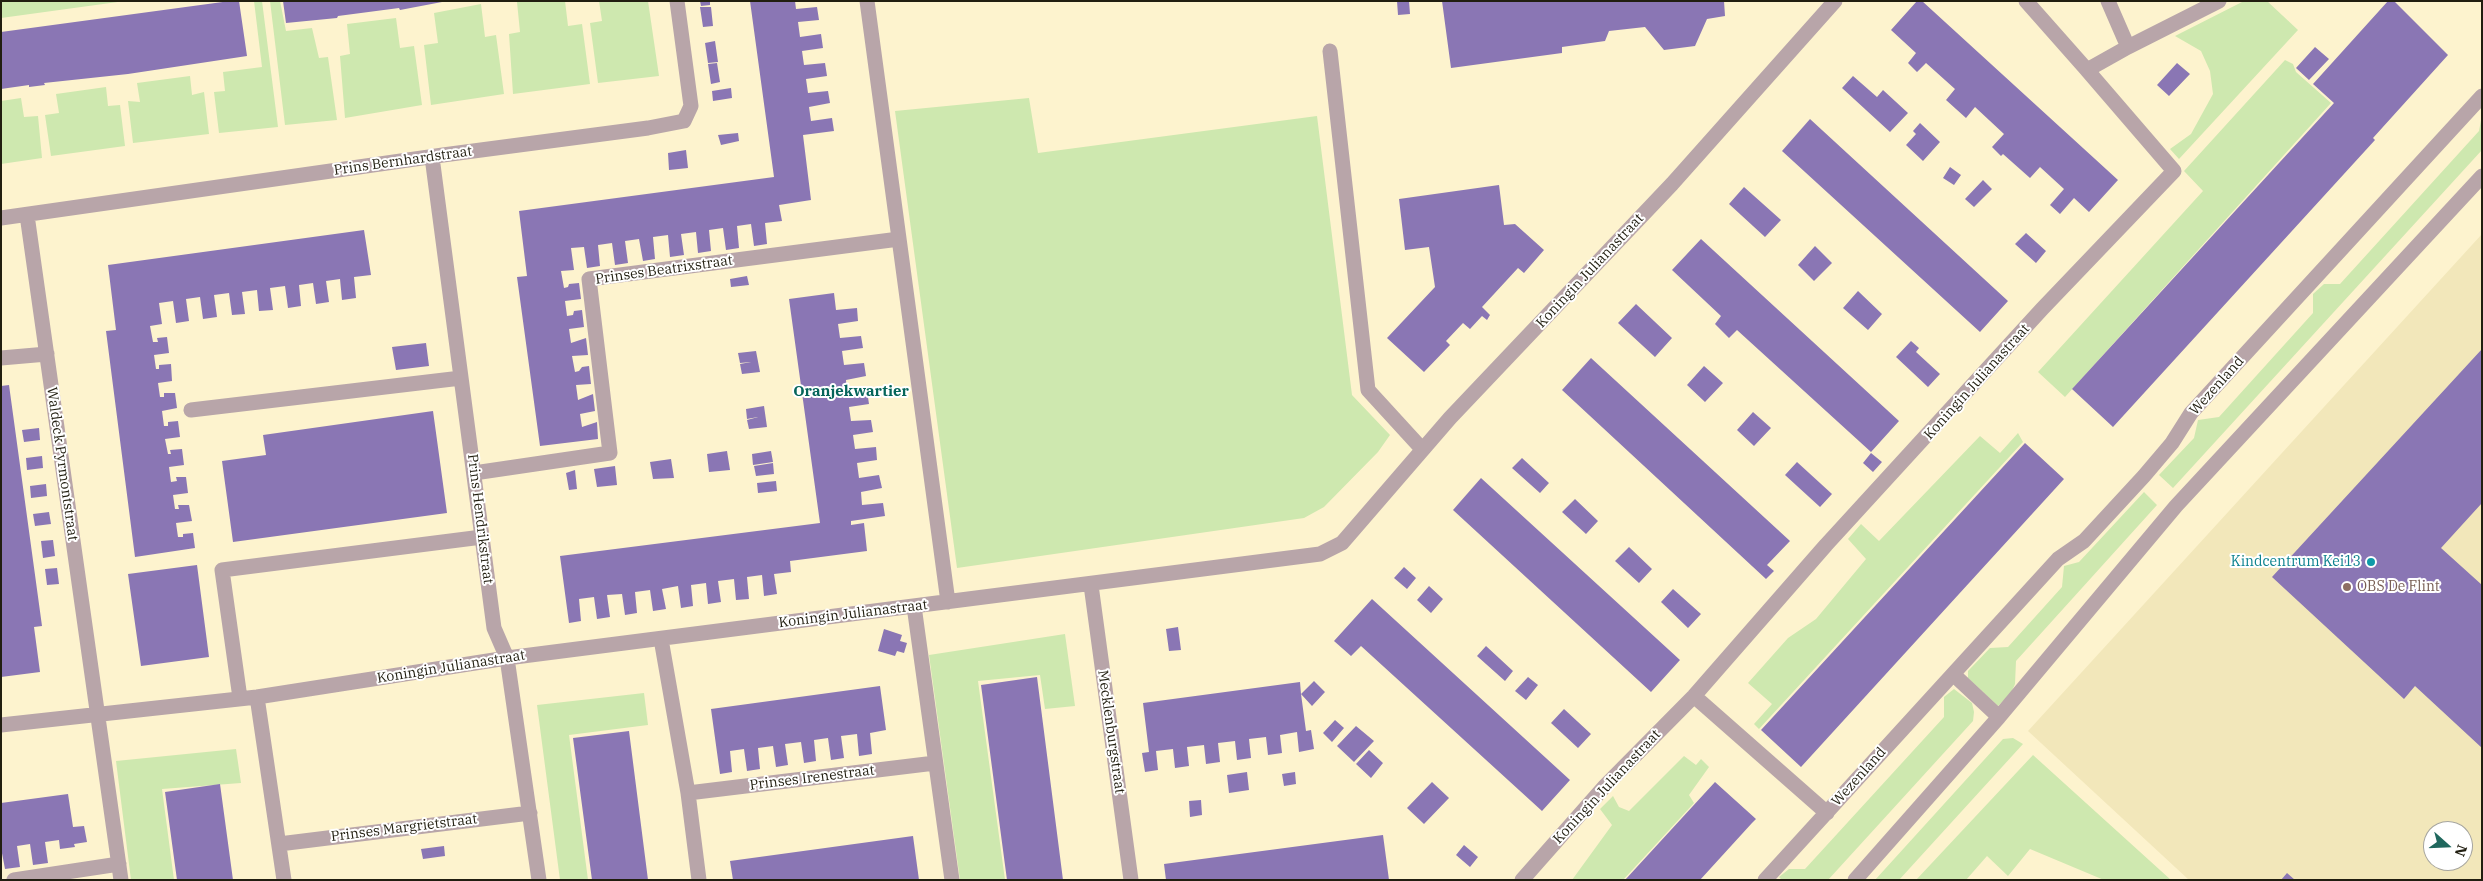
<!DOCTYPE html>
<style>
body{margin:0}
#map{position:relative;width:2483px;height:881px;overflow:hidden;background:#fdf3ce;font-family:"IBM Plex Serif",serif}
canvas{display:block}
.frame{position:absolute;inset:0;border:2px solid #211e10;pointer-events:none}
.north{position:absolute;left:2423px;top:821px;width:50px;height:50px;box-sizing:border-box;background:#fff;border:1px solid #a6a59f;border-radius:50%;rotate:110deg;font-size:14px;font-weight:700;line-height:20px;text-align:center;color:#211e10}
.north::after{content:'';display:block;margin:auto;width:18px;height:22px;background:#20685e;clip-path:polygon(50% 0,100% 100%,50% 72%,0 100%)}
</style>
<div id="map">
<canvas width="2483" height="881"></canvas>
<div class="frame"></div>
<div class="north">N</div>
</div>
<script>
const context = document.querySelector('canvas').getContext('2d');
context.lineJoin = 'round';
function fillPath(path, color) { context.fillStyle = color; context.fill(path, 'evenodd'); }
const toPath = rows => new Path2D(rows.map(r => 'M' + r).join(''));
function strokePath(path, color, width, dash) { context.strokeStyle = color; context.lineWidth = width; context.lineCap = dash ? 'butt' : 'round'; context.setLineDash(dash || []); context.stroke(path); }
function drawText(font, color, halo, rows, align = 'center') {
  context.font = font + ' "IBM Plex Serif",serif'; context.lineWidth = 4; context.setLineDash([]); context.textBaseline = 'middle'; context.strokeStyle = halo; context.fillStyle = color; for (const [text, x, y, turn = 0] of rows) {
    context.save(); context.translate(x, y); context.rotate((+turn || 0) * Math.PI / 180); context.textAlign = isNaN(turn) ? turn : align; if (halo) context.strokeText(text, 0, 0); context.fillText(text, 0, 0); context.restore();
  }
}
const built = toPath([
 [2482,234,2482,880,2189,880,2028,731],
 [2433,831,2463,831,2463,861,2433,861]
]);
const green = toPath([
 [1,1,125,1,1,18],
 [254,1,262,1,278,127,219,133,214,92,225,91,223,72,262,67],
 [270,1,280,1,286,31,312,28,319,58,328,57,337,120,285,125],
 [565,1,568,26,582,24,590,84,513,94,509,34,520,32,517,2],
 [599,1,648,1,659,76,598,83,590,23,602,21],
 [2244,1,2267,1,2298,30,2179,159,2170,149,2191,134,2213,94,2210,71,2201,51,2175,36],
 [481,4,485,37,496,35,504,94,431,105,424,45,438,43,434,13],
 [396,18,400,48,414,46,422,105,345,118,340,56,350,54,347,24],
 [2285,60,2293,64,2296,72,2331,103,2065,397,2038,372,2203,191,2184,171],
 [190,76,192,95,204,92,209,134,133,143,128,101,140,102,137,83],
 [106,87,108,106,120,105,125,146,51,156,45,115,59,113,56,94],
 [21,98,24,117,38,116,42,158,1,164,1,101],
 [1029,98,1038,153,1317,116,1352,395,1390,435,1378,452,1324,507,1304,518,957,568,895,111],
 [2482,115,2482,150,2173,488,2159,475,2194,438,2198,420,2219,417,2313,313,2313,294,2324,284,2340,284,2479,131],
 [2018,433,2023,442,1759,729,1754,724,1772,704,1748,683,1788,638,1816,619,1866,559,1848,539,1861,524,1879,541,1980,436,2000,453],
 [2144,492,2157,505,2016,661,2015,684,2011,693,1998,706,1968,678,1968,671,1990,648,2008,647,2062,587,2064,566,2079,562],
 [1065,634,1075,706,1045,709,1040,675,978,681,1005,880,960,880,929,655],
 [1954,689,1972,703,1974,712,1973,721,1828,880,1782,880,1779,877,1789,869,1805,869,1944,717,1944,697],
 [644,693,648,725,569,735,588,880,560,880,537,705],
 [2013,738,2023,744,1899,880,1875,880,2003,739],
 [236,749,241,783,162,789,174,880,131,880,116,761],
 [2033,755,2171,880,2104,880,2030,849,2008,876,1987,856,1966,880,1916,880],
 [1684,756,1696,765,1701,759,1709,767,1689,795,1694,803,1623,880,1572,880,1612,825,1600,809,1613,796,1619,807,1629,811]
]);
const building = toPath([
 [230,1,239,1,247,56,128,74,44,83,45,85,29,87,29,85,1,89,1,32],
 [283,1,442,1,442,2,400,10,399,8,338,16,337,18,286,23],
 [700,1,710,1,710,5,701,6],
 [750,1,795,1,796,9,817,7,819,20,798,22,800,37,821,34,823,48,802,51,804,65,825,63,827,76,806,79,808,93,828,91,830,103,809,107,811,121,832,118,834,131,803,135,811,200,779,205,782,221,765,223,767,244,754,246,751,224,737,226,739,248,726,250,723,228,709,230,711,251,698,253,696,232,681,234,684,255,670,257,668,235,653,237,655,259,643,261,639,239,625,241,628,263,615,265,612,243,598,245,600,266,587,268,584,247,571,248,574,270,561,271,564,288,568,287,569,284,579,283,581,299,565,301,567,316,573,315,574,311,582,310,584,327,569,329,571,343,586,338,588,355,572,356,575,372,579,371,582,367,589,366,591,384,576,385,578,400,593,394,595,411,580,414,582,427,597,422,598,439,540,446,517,277,527,276,519,211,774,177],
 [1397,1,1409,1,1410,14,1398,15],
 [1442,1,1724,1,1725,16,1707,19,1695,46,1664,50,1645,27,1609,31,1605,41,1562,47,1562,53,1451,68],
 [1917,1,1922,1,2118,180,2089,212,2074,198,2060,214,2050,205,2064,189,2040,167,2030,178,2003,154,2001,156,1992,147,2004,134,1975,107,1966,118,1946,100,1955,89,1926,63,1917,72,1908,63,1916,53,1891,30],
 [2388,1,2394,1,2448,55,2373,138,2375,140,2113,427,2072,389,2334,103,2313,84],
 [700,7,711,7,713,26,703,27],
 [715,41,718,62,708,63,705,43],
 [2315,47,2329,59,2309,80,2296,68],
 [717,63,720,82,711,84,708,64],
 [2177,63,2190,74,2169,96,2157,85],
 [1853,76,1877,97,1883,90,1908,113,1890,132,1842,88],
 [731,88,732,98,713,101,712,91],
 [1810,119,2008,301,1980,332,1782,151],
 [1920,123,1940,142,1923,161,1906,145,1916,134,1913,131],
 [738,133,739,141,721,145,718,135],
 [686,150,688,168,669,170,668,153],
 [1950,167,1961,175,1954,185,1943,178],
 [1983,180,1992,189,1974,207,1965,199],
 [1499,185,1504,225,1515,224,1544,250,1524,273,1518,268,1482,307,1490,315,1487,320,1482,316,1470,329,1463,323,1446,341,1450,345,1424,372,1387,338,1435,287,1429,247,1405,250,1399,199],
 [1744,187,1781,220,1765,237,1729,204],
 [364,230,371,275,354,277,356,298,342,300,340,279,326,281,329,302,316,304,313,283,299,285,301,306,288,308,285,286,270,288,273,310,259,311,257,290,242,292,245,314,232,315,229,293,214,295,217,317,203,319,200,297,186,299,189,321,176,323,173,301,159,303,162,324,150,326,153,342,158,342,157,338,167,337,169,353,154,355,156,369,159,369,159,365,171,364,172,381,158,383,160,397,164,397,164,393,175,393,177,408,162,411,164,426,168,426,168,422,178,421,180,437,165,439,168,454,171,454,170,450,182,449,184,465,169,467,171,482,177,481,176,477,186,477,188,493,173,495,175,509,179,509,178,505,189,505,192,521,176,523,178,537,183,537,183,534,193,533,195,548,135,557,106,331,116,330,108,265],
 [2026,233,2046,251,2036,263,2015,244],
 [1701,239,1899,421,1871,452,1737,330,1729,338,1715,324,1721,316,1672,270],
 [1815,246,1832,263,1814,281,1798,265],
 [747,276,749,285,731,287,730,279],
 [1858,291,1882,314,1868,330,1843,308],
 [834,293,836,310,857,308,858,321,838,324,840,338,861,336,863,348,842,351,844,365,864,363,866,376,846,380,847,394,867,391,869,404,849,407,851,421,871,420,873,432,853,435,855,449,876,447,877,460,857,463,859,478,879,475,882,488,861,492,862,505,883,503,885,516,851,521,851,525,864,523,867,551,790,561,791,572,774,574,777,594,764,596,762,575,747,577,749,599,736,600,734,579,718,581,721,602,708,604,706,583,691,585,693,606,681,608,678,586,662,589,666,609,653,611,650,590,635,592,637,613,625,615,622,594,607,595,610,617,597,619,594,597,579,599,581,621,569,623,560,556,820,523,789,299],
 [1636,304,1672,338,1655,357,1618,323],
 [1911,341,1919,348,1916,352,1940,374,1928,387,1896,357],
 [426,343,429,366,396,370,392,347],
 [2482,349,2482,503,2441,548,2482,585,2482,748,2415,686,2404,699,2272,577],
 [756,351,760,372,742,374,740,364,751,362,740,363,738,353],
 [1591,358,1790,541,1767,565,1774,571,1766,579,1562,390],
 [1704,366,1723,383,1705,402,1687,385],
 [9,385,42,626,34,627,40,672,1,677,1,386],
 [764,406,767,427,749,429,747,420,758,417,747,419,746,409],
 [433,411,447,513,233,542,222,461,266,455,263,435],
 [1753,412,1771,428,1754,446,1737,430],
 [39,428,40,440,24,442,22,430],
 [2025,443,2064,479,1801,767,1761,730],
 [727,451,730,470,709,472,707,454],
 [771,451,773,462,753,465,752,454],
 [1871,453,1882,462,1873,472,1863,463],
 [42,456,43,468,27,470,26,458],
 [1522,458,1549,483,1540,493,1512,468],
 [671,459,674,478,653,479,650,462],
 [1797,462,1832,494,1820,507,1785,475],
 [773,463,774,474,756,476,754,466],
 [615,466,617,485,597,487,594,469],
 [575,470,577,489,569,490,566,473],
 [1481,478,1680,660,1651,692,1453,510],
 [776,481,777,491,758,493,757,483],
 [46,484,47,496,31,498,30,486],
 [1575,499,1598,521,1586,534,1562,512],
 [49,512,51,524,35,526,33,514],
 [53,540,55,556,43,558,41,541],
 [1629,547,1652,569,1639,583,1615,561],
 [197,565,209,657,141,666,128,574],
 [1404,567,1416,578,1407,589,1394,578],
 [57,568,59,584,47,585,45,569],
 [1429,586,1443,599,1431,613,1417,600],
 [1673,589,1701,614,1688,628,1661,602],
 [1372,599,1570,780,1542,811,1361,646,1351,656,1334,641],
 [1178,627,1181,650,1169,651,1166,629],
 [884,629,902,635,900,641,907,643,904,653,897,651,895,656,878,651],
 [1486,646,1513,671,1505,681,1477,656],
 [1037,677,1063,880,1007,880,981,685],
 [1528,677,1538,685,1526,700,1515,691],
 [1314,681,1325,692,1312,706,1301,694,1306,731,1311,730,1314,749,1299,752,1297,732,1280,735,1282,753,1268,755,1266,737,1249,739,1251,758,1237,760,1235,741,1218,743,1220,762,1206,764,1204,745,1187,747,1189,766,1175,768,1173,749,1156,751,1158,770,1145,772,1142,753,1149,752,1143,703,1300,682,1301,694],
 [880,686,886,730,870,733,872,754,859,756,857,734,841,736,844,758,831,760,828,738,814,740,816,761,804,763,801,742,785,744,788,765,776,767,773,746,758,748,760,769,747,771,744,749,730,751,732,772,720,774,711,709],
 [1564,709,1591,734,1578,748,1551,723],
 [1335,720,1344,728,1332,742,1323,733],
 [1356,726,1374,741,1354,762,1337,746],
 [629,731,648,880,592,880,573,738],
 [1369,750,1383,763,1371,778,1356,764],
 [1247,772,1249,790,1229,793,1227,775],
 [1295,772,1296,784,1284,786,1282,774],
 [1432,782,1449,798,1424,824,1407,808],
 [1715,782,1756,819,1752,823,1700,880,1625,880],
 [220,784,233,880,177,880,165,792],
 [68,794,73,827,84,826,87,842,74,844,75,847,60,849,59,840,45,842,48,863,33,865,30,844,17,846,20,867,5,869,1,848,1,803],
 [1201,800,1202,815,1190,817,1189,801],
 [1383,835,1389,880,1166,880,1164,864],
 [913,836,919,880,733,880,730,861],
 [1464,845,1478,857,1470,867,1456,855],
 [444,846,445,856,423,859,421,849],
 [2287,873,2295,880,2281,880]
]);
const minor = toPath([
 [867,1,948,602],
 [2026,1,2087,70],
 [2128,47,2219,1],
 [1330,51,1368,390,1422,449],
 [432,157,494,628,507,658,539,880],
 [27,215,121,880],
 [1,218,443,155,648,128,684,121,691,106,677,1],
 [1,358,47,354],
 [191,410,461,378],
 [474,473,610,453,589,279,899,239],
 [1091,585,1131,880],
 [914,606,952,880],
 [661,639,688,793,699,880],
 [1953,674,1999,717],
 [1694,696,1827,813],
 [257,697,284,880],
 [240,698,222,570,482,537],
 [1,725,257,697,507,658,1320,554,1342,543,1450,418,1672,184,1835,1],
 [688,793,935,763],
 [279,844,530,813],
 [14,880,119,864],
 [1522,880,1605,786,1694,696,1826,545,2042,309,2174,171,2087,70,2128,47,2108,1],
 [1765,880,2058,559,2084,541,2144,476,2172,443,2191,413,2482,96],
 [1855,880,1999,717,2176,506,2482,176]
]);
const markers = [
 [2371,562,5,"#0f9aa8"],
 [2347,587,5,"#8d6e63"]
];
const streetNames = [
 ["Prins Bernhardstraat",403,161,-8],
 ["Prinses Beatrixstraat",664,270,-8],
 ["Koningin Julianastraat",1590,271,-47],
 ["Koningin Julianastraat",1977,382,-48],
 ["Wezenland",2217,386,-48],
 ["Waldeck Pyrmontstraat",62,464,82],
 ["Prins Hendrikstraat",480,519,83],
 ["Koningin Julianastraat",853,614,-7],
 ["Koningin Julianastraat",451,667,-9],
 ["Mecklenburgstraat",1111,732,82],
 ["Wezenland",1859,777,-48],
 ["Prinses Irenestraat",812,778,-7],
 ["Koningin Julianastraat",1607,787,-47],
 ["Prinses Margrietstraat",404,828,-7]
];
const cultureNames = [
 ["Kindcentrum Kei13",2361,562]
];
const educationNames = [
 ["OBS De Flint",2357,587]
];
const neighbourhoodNames = [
 ["Oranjekwartier",851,392]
];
fillPath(built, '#f2e7ba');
fillPath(green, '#cee8af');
fillPath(building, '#8a76b4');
strokePath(minor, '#b8a5a9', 15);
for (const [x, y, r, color] of markers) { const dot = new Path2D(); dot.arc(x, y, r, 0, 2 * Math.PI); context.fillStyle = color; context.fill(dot); strokePath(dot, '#fff', 2); }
drawText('14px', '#211e10', '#fff', streetNames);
drawText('14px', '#0d838f', '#fff', cultureNames, 'right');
drawText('14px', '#785e54', '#fff', educationNames, 'left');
drawText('bold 15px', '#05655a', '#fff', neighbourhoodNames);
</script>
